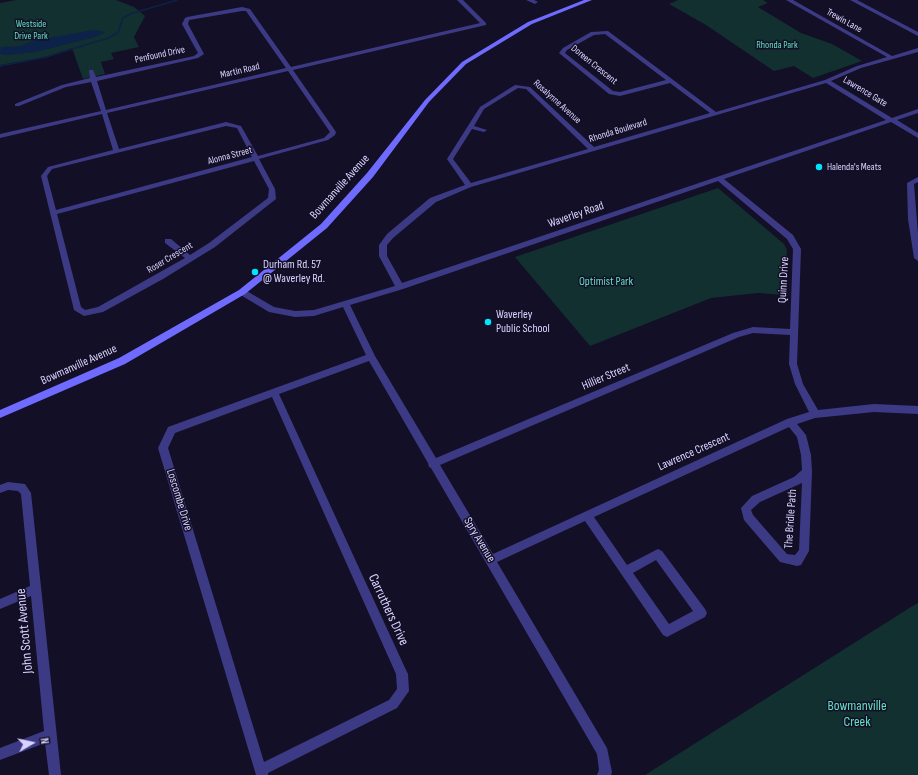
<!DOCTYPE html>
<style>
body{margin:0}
#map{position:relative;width:918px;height:775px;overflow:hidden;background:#130f26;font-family:"Sofia Sans Condensed",sans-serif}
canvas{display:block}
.north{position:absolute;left:12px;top:723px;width:40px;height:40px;-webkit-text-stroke:3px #130f26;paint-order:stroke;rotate:81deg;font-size:11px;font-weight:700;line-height:16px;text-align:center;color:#d9d4ff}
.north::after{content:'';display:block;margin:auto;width:14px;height:18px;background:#d9d4ff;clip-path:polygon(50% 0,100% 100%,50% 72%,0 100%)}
</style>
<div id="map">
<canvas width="918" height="775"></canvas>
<div class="north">N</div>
</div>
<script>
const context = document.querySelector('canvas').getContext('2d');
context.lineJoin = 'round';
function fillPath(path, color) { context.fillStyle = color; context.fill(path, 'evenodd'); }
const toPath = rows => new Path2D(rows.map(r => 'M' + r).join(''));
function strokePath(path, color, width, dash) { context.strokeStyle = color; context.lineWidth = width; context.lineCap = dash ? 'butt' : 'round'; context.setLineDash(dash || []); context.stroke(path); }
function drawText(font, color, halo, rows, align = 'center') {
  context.font = font + ' "Sofia Sans Condensed",sans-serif'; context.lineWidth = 3; context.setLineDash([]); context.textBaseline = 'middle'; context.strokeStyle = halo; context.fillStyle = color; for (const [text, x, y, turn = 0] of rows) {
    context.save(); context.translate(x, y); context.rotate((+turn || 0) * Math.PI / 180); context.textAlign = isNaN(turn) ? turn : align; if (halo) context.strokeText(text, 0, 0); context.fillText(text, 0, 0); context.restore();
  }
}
const green = toPath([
 [16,0,116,0,134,7,145,16,134,37,139,47,111,53,114,59,101,62,105,74,83,79,72,48,45,57,0,65,0,3],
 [678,0,763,0,768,3,758,7,801,33,832,44,862,61,813,78,794,66,774,71,706,25,669,4],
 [718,188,784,244,787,250,784,295,758,293,711,298,590,346,515,257],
 [918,603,918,775,645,775,911,607]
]);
const water = toPath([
 [93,30,106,32,95,37,36,52,8,55,0,54,1,47,20,46,32,41]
]);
const stream = toPath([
 [0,66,46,57,108,38,118,33,123,18,130,14,177,0]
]);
const street = toPath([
 [457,0,463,0,486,23,486,25,293,70,336,132,335,135,328,140,259,159,275,189,276,199,215,247,163,279,103,312,84,316,74,310,41,176,48,167,113,150,102,114,0,138,0,134,101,111,91,82,66,87,19,106,15,106,15,104,62,85,90,78,89,70,93,70,96,77,194,56,198,53,182,24,185,18,187,17,242,7,250,9,291,67,480,23,457,0],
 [242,11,246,11,286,68,106,110,97,81,198,58,204,54,188,24,189,20,242,11],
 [288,71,330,132,324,138,258,156,241,126,226,122,119,149,107,113,288,71],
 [226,126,237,128,252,157,56,210,47,176,52,169,226,126],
 [254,161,269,189,268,198,209,243,190,255,171,239,165,239,165,243,185,258,98,307,85,310,81,307,57,214,254,161],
 [526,0,534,0,538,2,535,4,526,0],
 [786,0,793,0,892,56,918,48,918,52,861,68,831,81,892,118,918,109,918,113,897,120,918,133,918,138,891,122,724,179,793,235,801,249,797,364,803,384,818,410,874,404,918,406,918,414,874,412,815,418,797,424,806,435,811,455,812,472,809,551,801,565,797,566,780,562,744,520,741,508,752,496,794,477,802,470,801,455,797,437,789,427,594,517,627,565,654,551,658,549,662,551,705,609,707,613,705,617,667,637,663,635,585,521,497,562,607,748,612,772,611,775,597,775,599,770,597,754,431,468,429,467,428,463,369,361,279,394,406,670,408,674,409,691,397,708,268,773,268,775,256,775,158,448,168,427,366,355,343,307,314,316,295,317,269,312,239,294,238,292,239,290,245,290,274,307,295,311,314,310,395,286,379,256,379,245,387,234,430,198,465,185,447,159,480,107,515,85,530,87,594,147,710,113,670,83,620,96,609,94,559,53,563,48,591,32,608,31,716,112,825,80,857,66,887,57,786,0],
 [605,34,666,80,620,92,613,91,565,53,567,50,594,35,605,34],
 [826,83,886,120,402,283,387,256,387,245,393,238,436,202,471,187,826,83],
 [518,88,526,89,588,149,471,183,453,159,472,129,484,132,487,130,474,126,484,109,518,88],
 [718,181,787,239,793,249,790,329,753,327,733,333,436,458,375,356,350,305,403,289,718,181],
 [753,333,790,335,789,364,795,384,809,412,787,419,493,554,440,465,739,337,753,333],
 [272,397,396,674,397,689,389,700,264,762,168,448,175,433,272,397],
 [802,483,799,550,795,555,787,554,753,515,751,510,760,502,802,483],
 [656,560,693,611,669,624,633,573,656,560],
 [850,0,857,0,918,32,918,36,850,0],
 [918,177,918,182,914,184,918,234,918,261,914,258,908,219,907,183,918,177],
 [8,482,25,484,31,493,61,775,49,775,45,743,0,760,0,748,44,731,31,596,0,609,0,599,30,586,21,494,18,491,8,490,0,493,0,485,8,482]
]);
const secondary = toPath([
 [584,0,592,0,532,24,466,64,429,102,373,177,327,228,245,294,125,364,0,418,0,410,119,358,239,290,321,224,367,173,425,100,462,62,528,22,584,0]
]);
const markers = [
 [819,167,4,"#00e5ff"],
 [255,272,4,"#00e5ff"],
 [488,322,4,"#00e5ff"]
];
const farStreetnames = [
 ["Trewin Lane",844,21,29],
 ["Penfound Drive",160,55,-12],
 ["Doreen Crescent",594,65,39],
 ["Martin Road",240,71,-13],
 ["Lawrence Gate",865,92,31],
 ["Rosalynne Avenue",557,102,42],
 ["Rhonda Boulevard",618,131,-17],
 ["Alonna Street",230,156,-15],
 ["Roser Crescent",170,258,-31]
];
const farParknames = [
 ["Westside",31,24],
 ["Drive Park",31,36],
 ["Rhonda Park",777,45]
];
const farPoinames = [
 ["Halenda's Meats",827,167]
];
const streetNames = [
 ["Bowmanville Avenue",340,187,-48],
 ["Waverley Road",576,215,-19],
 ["Quinn Drive",784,280,-87],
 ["Bowmanville Avenue",79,365,-24],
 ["Hillier Street",606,377,-23],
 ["Lawrence Crescent",694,452,-24],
 ["Loscombe Drive",179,500,73],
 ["The Bridle Path",791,519,-86],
 ["Spry Avenue",479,540,59]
];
const poiNames = [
 ["Durham Rd. 57",263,265],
 ["@ Waverley Rd.",263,279],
 ["Waverley",496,315],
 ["Public School",496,329]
];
const parkNames = [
 ["Optimist Park",606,282]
];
const nearStreetnames = [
 ["Carruthers Drive",388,610,65],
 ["John Scott Avenue",25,631,-95]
];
const nearParknames = [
 ["Bowmanville",857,706],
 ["Creek",857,722]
];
fillPath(green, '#12302f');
fillPath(water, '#0c2248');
strokePath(stream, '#0c2248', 1.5);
fillPath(street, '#3d3a85');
fillPath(secondary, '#6f6bff');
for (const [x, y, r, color] of markers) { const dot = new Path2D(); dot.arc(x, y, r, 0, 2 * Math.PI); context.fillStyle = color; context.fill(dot); strokePath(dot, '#130f26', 1.5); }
drawText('10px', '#d9d4ff', '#130f26', farStreetnames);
drawText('10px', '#5fe0c0', '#130f26', farParknames);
drawText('10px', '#d9d4ff', '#130f26', farPoinames, 'left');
drawText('12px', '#d9d4ff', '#130f26', streetNames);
drawText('12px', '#d9d4ff', '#130f26', poiNames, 'left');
drawText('12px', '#5fe0c0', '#130f26', parkNames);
drawText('14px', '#d9d4ff', '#130f26', nearStreetnames);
drawText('14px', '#5fe0c0', '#130f26', nearParknames);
</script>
